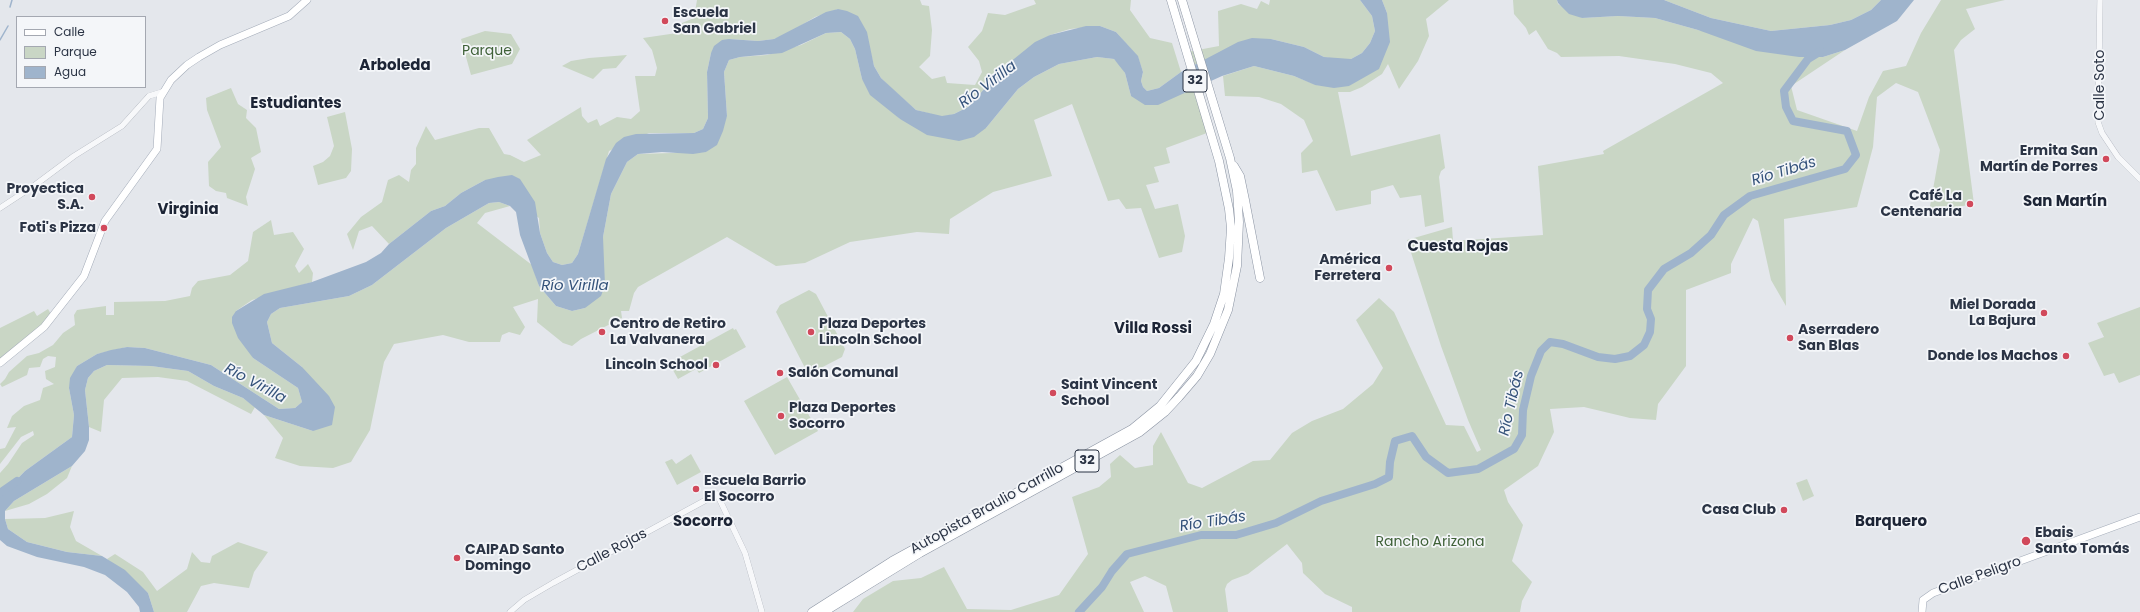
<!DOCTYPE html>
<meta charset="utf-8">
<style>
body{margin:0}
#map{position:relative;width:2140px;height:612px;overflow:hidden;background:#e4e7ec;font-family:Poppins,sans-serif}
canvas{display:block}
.legend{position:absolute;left:16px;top:16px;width:130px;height:72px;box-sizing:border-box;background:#f4f6f9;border:1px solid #a4a8b1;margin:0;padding:5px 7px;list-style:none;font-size:12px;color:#2b3445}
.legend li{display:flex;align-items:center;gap:8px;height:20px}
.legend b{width:20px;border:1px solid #a4a8b1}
</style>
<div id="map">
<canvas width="2140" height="612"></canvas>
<ul class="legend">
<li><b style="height:5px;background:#fff"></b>Calle</li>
<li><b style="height:11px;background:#c9d6c5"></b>Parque</li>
<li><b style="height:11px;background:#9fb4cc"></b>Agua</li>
</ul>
</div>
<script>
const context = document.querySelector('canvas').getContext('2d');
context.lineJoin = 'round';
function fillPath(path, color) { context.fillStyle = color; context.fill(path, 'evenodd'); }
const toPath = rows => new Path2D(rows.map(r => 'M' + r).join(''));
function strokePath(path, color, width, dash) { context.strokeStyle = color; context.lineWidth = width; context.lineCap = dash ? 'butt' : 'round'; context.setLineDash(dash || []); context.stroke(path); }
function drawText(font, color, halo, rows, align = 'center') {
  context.font = font + ' Poppins,sans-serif'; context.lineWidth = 3.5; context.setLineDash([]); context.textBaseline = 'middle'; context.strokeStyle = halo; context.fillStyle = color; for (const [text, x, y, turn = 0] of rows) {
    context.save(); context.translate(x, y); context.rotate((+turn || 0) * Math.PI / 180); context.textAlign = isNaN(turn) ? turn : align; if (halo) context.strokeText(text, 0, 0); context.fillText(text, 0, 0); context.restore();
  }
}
const green = toPath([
 [697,0,920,0,922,5,929,6,932,30,930,56,919,67,932,79,945,76,947,83,975,85,982,72,979,61,968,47,982,31,988,13,1005,15,1036,4,1034,0,1131,0,1130,10,1150,38,1172,43,1181,72,1159,88,1147,91,1143,87,1141,81,1143,72,1138,57,1116,32,1100,26,1070,29,1050,35,1004,67,968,107,954,114,942,117,916,110,892,89,881,78,874,66,870,50,838,9,815,17,785,35,774,39,758,41,729,39,711,53,707,72,708,118,703,129,694,133,649,133,609,151,578,254,572,263,562,265,553,262,547,253,540,233,539,218,485,180,461,193,445,206,431,211,389,244,372,226,359,231,353,250,347,234,361,217,382,202,388,180,399,175,409,182,411,170,416,164,416,148,426,126,435,140,479,128,489,128,504,154,510,155,524,162,541,155,527,140,581,107,582,116,588,123,597,119,600,126,617,117,631,119,640,111,635,76,655,76,657,68,652,50,643,38,677,33,682,23,694,18],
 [1270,0,1360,0,1372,16,1375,31,1370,43,1362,53,1351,59,1340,60,1324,57,1304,47,1271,39,1191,66,1187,52,1219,46,1218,11,1241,4,1257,9,1261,1,1269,5],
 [1382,0,1449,0,1426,19,1429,36,1418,61,1399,89,1388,64,1382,74,1362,87,1350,92,1338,92,1351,156,1440,134,1445,168,1441,171,1439,177,1444,222,1425,227,1421,195,1400,198,1393,185,1371,191,1371,204,1336,211,1317,170,1302,173,1301,153,1313,141,1304,120,1281,104,1259,97,1225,96,1223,76,1254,66,1294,76,1316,85,1349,86,1387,13],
 [1513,0,1557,0,1558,4,1582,18,1618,16,1655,18,1698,30,1823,57,1845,50,1791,86,1797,110,1857,131,1869,97,1883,71,1906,66,1921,33,1941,0,2005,0,1966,9,1975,29,1961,40,1954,50,1974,204,1929,212,1940,150,1918,92,1896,83,1877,97,1873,147,1857,207,1784,219,1786,306,1771,280,1758,221,1753,218,1731,264,1731,273,1686,290,1686,366,1658,404,1656,420,1630,418,1584,407,1550,409,1554,432,1538,466,1504,490,1508,502,1523,525,1512,561,1532,582,1522,601,1520,612,1352,612,1352,607,1325,594,1303,573,1302,563,1287,544,1248,574,1232,580,1227,584,1225,589,1228,612,1173,612,1166,586,1145,576,1130,582,1144,612,853,612,863,599,893,581,921,578,944,567,967,609,1011,610,1059,595,1088,554,1072,497,1099,487,1111,477,1110,464,1120,455,1135,468,1153,465,1153,446,1161,432,1188,483,1202,488,1253,461,1270,460,1292,433,1312,421,1343,409,1373,384,1383,368,1356,320,1379,298,1394,312,1446,425,1464,426,1477,452,1481,450,1468,420,1441,346,1407,240,1452,227,1453,241,1543,235,1538,166,1604,154,1603,151,1723,83,1711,73,1675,64,1619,56,1561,57,1557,53,1548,49,1536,30,1529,35,1526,28,1514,14],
 [1664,0,1881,0,1871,10,1851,20,1830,25,1771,31,1711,18],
 [485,31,511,34,520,49,512,64,471,75,461,39],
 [841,32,850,39,855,49,862,79,900,119,986,128,1018,89,1034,77,1059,64,1097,57,1114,59,1121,66,1125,73,1131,96,1179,94,1193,89,1207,133,1166,148,1170,163,1154,167,1159,182,1146,185,1155,209,1178,204,1185,236,1182,252,1159,258,1141,208,1126,209,1119,199,1108,201,1072,104,1034,120,1052,176,993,192,950,219,949,234,917,232,850,242,805,263,776,266,727,237,638,287,634,293,629,311,621,311,622,318,581,339,572,346,563,343,537,322,538,299,513,307,525,327,520,335,509,332,502,335,500,342,469,342,443,335,394,344,384,362,370,430,351,462,333,468,300,466,275,458,283,438,264,415,313,431,302,367,272,343,267,322,271,314,280,308,349,296,372,285,446,228,489,203,499,202,510,206,485,213,477,223,532,265,539,286,556,306,572,311,585,308,603,258,603,237,611,194,627,162,638,154,706,152,727,116,724,72,729,60,740,57,767,55,801,45,826,33],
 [627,55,616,68,603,69,593,79,562,66,571,61,589,58],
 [231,88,238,104,247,110,246,118,256,128,261,152,251,158,255,169,246,197,248,206,227,198,226,193,216,191,209,186,208,162,221,147,207,110,206,98],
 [345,112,352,149,351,171,346,178,318,185,313,166,323,162,330,156,334,146,327,117],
 [271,220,274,235,293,232,304,249,295,266,299,273,308,264,313,273,312,282,252,300,236,311,253,358,298,388,302,402,295,408,279,409,211,365,145,348,127,347,97,354,77,366,69,388,74,415,72,437,25,471,0,497,0,473,8,464,22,443,34,435,33,431,21,437,0,464,0,449,5,448,16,427,7,428,12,416,24,406,40,400,43,388,54,384,46,379,45,371,55,367,56,357,48,356,43,359,40,367,29,368,27,375,2,387,0,384,5,379,9,372,27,356,39,353,53,345,63,333,75,325,74,315,77,310,106,306,106,315,114,315,114,302,165,301,190,296,192,288,198,281,230,275,248,261,253,232],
 [809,290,816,294,845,349,842,357,813,372,804,366,776,312,780,305],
 [2140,307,2140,375,2119,383,2114,373,2104,376,2088,343,2104,337,2097,323],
 [48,309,52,316,0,362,0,328,34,311,37,316],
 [733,328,734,330,736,329,746,347,699,373,696,369,678,379,669,363],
 [107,365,151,366,188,371,214,386,243,398,255,407,251,414,187,381,158,377,122,378,104,400,101,432,89,427,85,390,88,378,94,371],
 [787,377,818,431,775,455,744,401],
 [691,454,701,472,677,485,665,462,672,459,676,464],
 [72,466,67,478,47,494,29,504,5,511,14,501],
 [1807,479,1814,496,1803,501,1796,483],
 [74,511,70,527,76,541,102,556,67,552,27,542,8,529,5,519,45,518],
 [238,542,268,552,254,572,249,588,214,583,201,586,187,612,154,612,148,593,107,559,115,554,143,572,157,591,187,569,192,552,201,562,210,563,212,556]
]);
const water = toPath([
 [1360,0,1382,0,1387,13,1390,42,1379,69,1349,86,1334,88,1315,85,1294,76,1254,66,1222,76,1158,105,1145,105,1131,96,1125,73,1114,59,1097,57,1059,64,1034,77,1018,89,986,128,974,137,959,141,927,135,900,119,870,95,862,79,855,49,850,39,841,32,826,33,782,53,740,57,729,60,724,72,727,116,723,131,717,145,706,152,693,154,662,152,638,154,627,162,611,194,603,237,605,285,601,296,585,308,572,311,556,306,539,286,520,235,516,212,510,206,499,202,489,203,446,228,372,285,349,296,280,308,271,314,267,322,272,343,302,367,329,396,335,407,332,425,313,431,264,415,243,398,214,386,188,371,151,366,107,365,94,371,88,378,85,390,89,427,89,440,85,451,72,466,14,501,5,511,5,519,8,529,27,542,67,552,102,556,125,570,148,593,154,612,140,612,139,607,127,592,105,575,84,567,37,557,7,546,0,540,0,497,25,471,72,437,74,415,69,388,70,378,77,366,97,354,111,350,127,347,145,348,211,365,279,409,295,408,302,402,298,388,253,358,238,338,232,323,232,317,236,311,264,294,312,282,366,262,381,253,389,244,431,211,445,206,461,193,485,180,498,177,512,175,520,179,535,202,540,233,547,253,553,262,562,265,572,263,578,254,606,159,616,143,624,137,636,134,694,133,703,129,708,118,707,72,711,53,714,46,722,40,729,39,758,41,774,39,826,12,838,9,847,11,858,16,867,32,874,66,881,78,916,110,942,116,954,114,968,107,1004,67,1035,42,1050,35,1086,26,1100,26,1116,32,1138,56,1143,72,1141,81,1143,87,1147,91,1159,88,1181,72,1238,42,1252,38,1271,39,1304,47,1324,57,1351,59,1362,53,1370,43,1375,31,1372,16],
 [1557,0,1664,0,1711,18,1771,31,1830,25,1851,20,1871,10,1881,0,1914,0,1897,21,1845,50,1823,57,1799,57,1756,51,1698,30,1655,18,1618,16,1582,18,1569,14,1558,3]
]);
const stream = toPath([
 [10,7,12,0],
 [0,40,8,26]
]);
const river = toPath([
 [0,493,17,481],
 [1079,612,1102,587,1112,571,1127,554,1201,535,1236,535,1276,523,1321,501,1375,484,1389,477,1390,462,1395,441,1412,436,1426,457,1448,473,1478,469,1514,449,1522,435,1523,410,1531,376,1541,351,1550,342,1563,344,1598,357,1615,359,1630,356,1644,345,1650,332,1651,319,1647,309,1648,290,1664,269,1691,253,1711,235,1724,215,1750,196,1845,169,1856,155,1847,131,1793,121,1786,107,1784,91,1808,59,1821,51]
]);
const minor = toPath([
 [2100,0,2098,122,2102,133,2118,157,2140,179],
 [0,208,35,185,74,156,122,126,149,96,162,92],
 [510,612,524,600,553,583,717,494,745,553,762,612]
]);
const major = toPath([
 [0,363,44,327,84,276,105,221,157,149,160,98,171,80,187,65,199,57,220,45,289,16,307,0],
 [1922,612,1923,600,1933,593,2140,517]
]);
const highway = toPath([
 [1234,166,1240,176,1245,200,1260,278],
 [812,612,892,561,1132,429,1160,406,1196,361,1214,324,1224,294,1229,258,1231,228,1229,209,1219,161,1171,0],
 [824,612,920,553,1140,432,1165,412,1179,397,1197,376,1210,354,1228,310,1237,266,1239,222,1237,191,1230,158,1182,0]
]);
const markers = [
 [665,21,4,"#d1495b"],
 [2106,159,4,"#d1495b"],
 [92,197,4,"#d1495b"],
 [1970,204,4,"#d1495b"],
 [104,228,4,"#d1495b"],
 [1389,268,4,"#d1495b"],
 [2044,313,4,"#d1495b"],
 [602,332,4,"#d1495b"],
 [811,332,4,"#d1495b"],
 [1790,338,4,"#d1495b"],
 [2066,356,4,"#d1495b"],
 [716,365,4,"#d1495b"],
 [780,373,4,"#d1495b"],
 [1053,393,4,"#d1495b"],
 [781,416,4,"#d1495b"],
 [696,489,4,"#d1495b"],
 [1784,510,4,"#d1495b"],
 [2026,541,5,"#d1495b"],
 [457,558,4,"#d1495b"]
];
const shields = [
 [1195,81,24],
 [1087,461,24]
];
const shieldNames = [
 ["32",1195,81],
 ["32",1087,461]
];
const poiNames = [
 ["Escuela",673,13],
 ["San Gabriel",673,29],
 ["Ermita San",2098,151,"right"],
 ["Martín de Porres",2098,167,"right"],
 ["Proyectica",84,189,"right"],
 ["S.A.",84,205,"right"],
 ["Café La",1962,196,"right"],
 ["Centenaria",1962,212,"right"],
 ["Foti's Pizza",96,228,"right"],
 ["América",1381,260,"right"],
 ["Ferretera",1381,276,"right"],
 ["Miel Dorada",2036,305,"right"],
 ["La Bajura",2036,321,"right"],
 ["Centro de Retiro",610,324],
 ["La Valvanera",610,340],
 ["Plaza Deportes",819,324],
 ["Lincoln School",819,340],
 ["Aserradero",1798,330],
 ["San Blas",1798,346],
 ["Donde los Machos",2058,356,"right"],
 ["Lincoln School",708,365,"right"],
 ["Salón Comunal",788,373],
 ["Saint Vincent",1061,385],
 ["School",1061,401],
 ["Plaza Deportes",789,408],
 ["Socorro",789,424],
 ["Escuela Barrio",704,481],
 ["El Socorro",704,497],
 ["Casa Club",1776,510,"right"],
 ["Ebais",2035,533],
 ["Santo Tomás",2035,549],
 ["CAIPAD Santo",465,550],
 ["Domingo",465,566]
];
const parkNames = [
 ["Parque",487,51],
 ["Rancho Arizona",1430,542]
];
const streetNames = [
 ["Calle Soto",2100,85,-90],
 ["Autopista Braulio Carrillo",987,509,-29],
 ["Calle Rojas",612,551,-28],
 ["Calle Peligro",1980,576,-20]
];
const neighbourhoodNames = [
 ["Arboleda",395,66],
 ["Estudiantes",296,104],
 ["San Martín",2065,202],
 ["Virginia",188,210],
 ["Cuesta Rojas",1458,247],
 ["Villa Rossi",1153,329],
 ["Socorro",703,522],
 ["Barquero",1891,522]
];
const waterNames = [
 ["Río Virilla",988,85,-37],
 ["Río Tibás",1784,172,-17],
 ["Río Virilla",575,286],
 ["Río Virilla",255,384,28],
 ["Río Tibás",1512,403,-77],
 ["Río Tibás",1213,522,-9]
];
fillPath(green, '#c9d6c5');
fillPath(water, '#9fb4cc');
strokePath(stream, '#9fb4cc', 1.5);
strokePath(river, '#9fb4cc', 8);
strokePath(minor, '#a9aeb7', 6);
strokePath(major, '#a3abb8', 8);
strokePath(highway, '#8b94a3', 9);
strokePath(minor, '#f7f8fa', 5.5);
strokePath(major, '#fff', 7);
strokePath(highway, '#fff', 8);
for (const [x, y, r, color] of markers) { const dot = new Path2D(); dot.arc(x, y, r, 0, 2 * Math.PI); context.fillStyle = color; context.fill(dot); strokePath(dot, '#f4f6f9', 1.5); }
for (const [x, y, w] of shields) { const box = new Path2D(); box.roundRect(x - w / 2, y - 11, w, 22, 3); context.fillStyle = '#f4f6f9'; context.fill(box); strokePath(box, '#2b3445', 1); }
drawText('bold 13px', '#2b3445', null, shieldNames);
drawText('bold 14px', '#2b3445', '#f4f6f9', poiNames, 'left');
drawText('14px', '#3f6138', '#f4f6f9', parkNames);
drawText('14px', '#2b3445', '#f4f6f9', streetNames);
drawText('bold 15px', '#1d2536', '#f4f6f9', neighbourhoodNames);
drawText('italic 15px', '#34527a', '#f4f6f9', waterNames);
</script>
